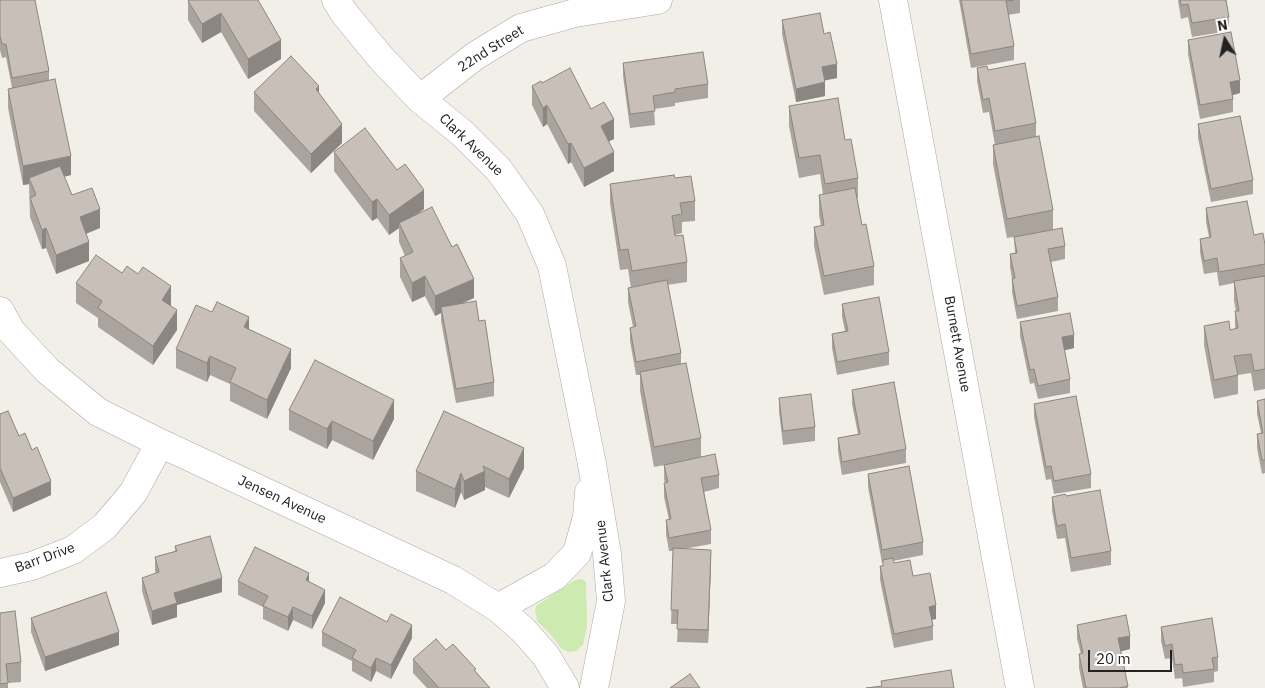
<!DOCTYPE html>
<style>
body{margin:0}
#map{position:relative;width:1265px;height:688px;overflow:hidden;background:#f2efe9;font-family:"IBM Plex Sans",sans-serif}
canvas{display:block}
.north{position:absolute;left:1200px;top:15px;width:50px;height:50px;-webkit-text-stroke:4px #fff;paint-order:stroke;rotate:350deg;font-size:14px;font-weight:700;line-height:20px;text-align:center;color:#222}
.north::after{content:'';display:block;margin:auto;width:18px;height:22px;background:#222;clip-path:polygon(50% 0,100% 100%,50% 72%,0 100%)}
.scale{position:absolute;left:1088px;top:650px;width:84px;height:22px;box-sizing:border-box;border:2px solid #222;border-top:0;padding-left:6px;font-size:15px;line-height:18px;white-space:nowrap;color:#222;-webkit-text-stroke:4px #fff;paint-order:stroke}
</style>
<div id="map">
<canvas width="1265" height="688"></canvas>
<div class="north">N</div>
<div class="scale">20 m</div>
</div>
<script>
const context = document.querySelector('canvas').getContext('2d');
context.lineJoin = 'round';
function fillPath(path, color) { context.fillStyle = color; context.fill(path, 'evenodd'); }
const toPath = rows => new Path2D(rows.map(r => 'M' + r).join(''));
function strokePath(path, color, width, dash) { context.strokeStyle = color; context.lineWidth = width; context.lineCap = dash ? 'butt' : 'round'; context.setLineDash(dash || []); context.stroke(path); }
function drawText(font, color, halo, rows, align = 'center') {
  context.font = font + ' "IBM Plex Sans",sans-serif'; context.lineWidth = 4; context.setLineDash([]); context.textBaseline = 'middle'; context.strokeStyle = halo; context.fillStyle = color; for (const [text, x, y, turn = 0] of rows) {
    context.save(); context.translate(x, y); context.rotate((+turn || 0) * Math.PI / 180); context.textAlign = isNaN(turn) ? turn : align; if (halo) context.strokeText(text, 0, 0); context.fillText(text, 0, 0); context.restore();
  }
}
const grass = toPath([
 [582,579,586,582,587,626,583,645,576,651,568,652,561,648,551,635,537,621,535,610,536,606,575,580]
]);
const street = toPath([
 [336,0,344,13,381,58,420,99,462,133,499,170,530,214,552,266,592,464,607,554,611,601,594,688],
 [893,0,1020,688],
 [420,99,475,56,521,28,575,13,658,0],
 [0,311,11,331,48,371,98,412,160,443,453,580,498,608,524,631,546,656,565,688],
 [0,573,32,566,73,550,105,526,133,493,160,443],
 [498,608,555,576,577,553,587,517,589,492]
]);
const wall = toPath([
 [0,0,49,71,49,80,71,175,64,177,72,195,100,228,86,234,89,261,56,274,46,248,42,249,30,217,29,184,23,185,8,108,8,89,12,88,6,57,2,58,0,50],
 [258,0,281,59,248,79,221,32,202,43,188,20,188,1],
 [959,0,1020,0,1020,13,1008,15,1014,46,1014,60,971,68],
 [1178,0,1226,0,1229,17,1229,31,1192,37,1188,17,1181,19],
 [782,20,824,34,837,78,825,80,825,96,796,102,782,34],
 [1188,40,1240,93,1233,95,1233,112,1200,119,1188,54],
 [623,63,708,84,708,98,675,103,675,106,654,109,655,125,630,128,623,76],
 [977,68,988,70,1036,123,1036,137,1053,210,1053,229,1065,246,1065,259,1051,262,1058,297,1058,311,1017,319,1012,292,1012,279,1010,267,1010,254,1015,253,1014,237,1030,234,1007,238,993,164,993,145,995,145,989,112,983,113,977,81],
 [542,83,591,109,614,139,609,141,614,171,584,187,571,162,568,164,547,124,543,127,532,105,532,86],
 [254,92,342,143,311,173,254,111],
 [789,106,845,140,858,178,858,198,857,198,862,225,874,266,874,285,824,295,814,246,814,227,821,226,819,215,819,195,823,195,820,174,799,178,789,126],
 [1198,124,1253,180,1253,194,1211,202,1198,138],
 [334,152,424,209,417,214,474,298,463,303,479,321,494,382,494,396,456,403,441,321,441,313,435,316,425,296,412,302,400,277,400,258,405,256,399,242,399,228,389,235,377,218,372,221,334,171],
 [675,178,695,201,695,221,682,222,682,233,675,235,687,262,687,282,667,285,681,353,681,364,701,438,701,457,719,475,719,488,704,492,711,530,711,544,683,549,711,563,708,643,677,642,678,624,671,624,673,551,669,551,666,534,666,520,669,520,664,497,664,483,665,483,664,479,664,465,675,463,654,467,640,391,640,375,636,375,630,341,630,328,633,327,628,302,628,288,631,288,628,269,620,270,610,203,610,184],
 [1206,208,1254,235,1265,245,1265,389,1254,391,1251,373,1238,375,1238,394,1214,399,1204,345,1204,326,1230,330,1235,329,1235,311,1236,311,1234,301,1234,283,1219,286,1217,272,1204,274,1200,252,1200,239,1209,237,1206,222],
 [76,283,171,305,177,330,153,365,98,327,98,318,76,303],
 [842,304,889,352,889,365,837,375,832,348,832,334,845,331,842,317],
 [1020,322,1074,348,1064,350,1070,379,1070,393,1038,399,1034,383,1030,384,1020,336],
 [249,329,291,368,267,419,230,401,230,384,210,375,207,382,176,368,176,349],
 [852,390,906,449,906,463,842,475,838,451,838,438,858,434,852,404],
 [779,398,815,427,815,441,783,445,779,412],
 [1265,399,1265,473,1262,474,1257,448,1257,434,1261,433,1257,414,1257,401],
 [1034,404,1091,474,1091,488,1054,494,1051,479,1046,480,1034,417],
 [289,410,394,419,373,460,332,440,327,449,289,430],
 [444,411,524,468,509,498,485,487,485,490,464,500,461,492,455,508,416,491,416,471],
 [0,414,32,450,51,495,13,512,0,482],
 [868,474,923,542,923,555,893,561,894,563,913,576,936,619,932,620,933,626,933,640,894,648,880,580,880,566,883,566,883,563,882,563,868,487],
 [1052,497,1111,551,1111,565,1071,572,1065,538,1057,539,1052,510],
 [175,546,222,592,177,605,177,617,152,625,142,591,142,578,156,574,155,571,155,557,175,551],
 [238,581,309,581,325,603,312,629,293,620,288,631,263,619,263,607,238,595],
 [0,613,21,662,21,682,8,683,8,688,0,688],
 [31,618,119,645,45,671,31,632],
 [1077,625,1130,649,1121,651,1128,688,1083,688,1079,668,1079,654,1081,654,1077,639],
 [1161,627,1218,657,1218,671,1214,672,1214,682,1183,687,1182,678,1175,679,1172,658,1165,659,1161,641],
 [322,632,412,638,391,679,376,671,371,682,352,671,352,661,322,646],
 [446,650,476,672,490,688,427,688,413,673,413,659]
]);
const shadedWall = toPath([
 [221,13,221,32,202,43,202,24],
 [281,40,281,59,248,79,248,59],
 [837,64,837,78,822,81,822,67],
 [1240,80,1240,93,1230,96,1230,82],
 [825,82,825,96,796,102,796,89],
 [319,86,319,106,316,89],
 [547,105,547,124,543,127,543,108],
 [614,119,614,139,601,145,601,126],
 [342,124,342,143,311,173,311,154],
 [571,143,571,162,568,164,568,144],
 [614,152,614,171,584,187,584,168],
 [71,156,71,175,31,183,29,178,29,184,23,185,23,166],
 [424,190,424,209,401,226,399,223,399,228,389,235,389,215],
 [377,199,377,218,372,221,372,202],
 [100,209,100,228,80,236,80,217],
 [46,228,46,248,42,249,42,230],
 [89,242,89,261,56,274,56,255],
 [425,276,425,296,412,302,412,283],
 [474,279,474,298,442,312,441,307,441,313,435,316,435,296],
 [171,286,171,305,162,319,162,300],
 [177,310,177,330,153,365,153,346],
 [249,317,249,337,244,327],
 [1074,335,1074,348,1062,351,1062,337],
 [291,349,291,368,267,419,267,400],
 [210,356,210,375,207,382,207,363],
 [394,400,394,419,373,460,373,441],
 [332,421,332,440,327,449,327,429],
 [524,448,524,468,509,498,509,479],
 [485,471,485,490,464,500,464,481],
 [461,473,461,492,455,508,455,489],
 [51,481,51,495,13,512,13,498],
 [711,550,711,563,708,643,708,630],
 [309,573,309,587,306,580],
 [222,578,222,592,177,605,177,617,152,625,152,611,174,593],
 [325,590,325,603,312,629,312,616],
 [936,605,936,619,929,620,929,607],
 [293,607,293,620,288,631,288,617],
 [412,625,412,638,391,679,391,665],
 [119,632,119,645,45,671,45,657],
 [1130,636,1130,649,1118,652,1118,638],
 [376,658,376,671,371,682,371,668]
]);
const building = toPath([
 [0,0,35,0,49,71,12,78,6,44,2,44,0,36,0,0],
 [189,0,258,0,281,40,248,59,221,13,202,24,188,1,189,0],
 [961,0,1014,0,1006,1,1014,46,971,54,961,0],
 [1180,0,1226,0,1229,17,1192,23,1188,4,1181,5,1180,0],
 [820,13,824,34,830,32,837,64,822,67,825,82,796,89,782,20,820,13],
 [1231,32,1240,80,1230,82,1233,99,1200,105,1188,40,1231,32],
 [703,52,708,84,675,89,675,92,653,96,655,111,630,114,623,63,703,52],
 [291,56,319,86,316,89,342,124,311,154,254,92,291,56],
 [1025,63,1036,123,995,131,989,98,983,100,977,68,987,66,988,70,1025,63],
 [570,68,591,109,604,102,614,119,601,126,614,152,584,168,571,143,568,144,547,105,543,108,532,86,541,81,542,83,570,68],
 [55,79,71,156,23,166,8,89,55,79],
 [838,98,845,140,851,139,858,178,825,184,820,155,799,158,789,106,838,98],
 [1240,116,1253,180,1211,189,1198,124,1240,116],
 [365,128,397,170,405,164,424,190,389,215,377,199,372,202,334,152,365,128],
 [1039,136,1053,210,1007,219,993,145,1039,136],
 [60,166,72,195,92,188,100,209,80,217,89,242,56,255,46,228,42,230,30,198,36,195,29,178,60,166],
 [674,175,675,178,691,176,695,201,680,203,682,214,672,216,675,236,683,235,687,262,632,271,628,249,620,250,610,184,674,175],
 [855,188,862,225,866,224,874,266,824,276,814,227,824,225,819,195,855,188],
 [1247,201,1254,235,1263,233,1265,245,1265,264,1219,272,1217,258,1204,261,1200,239,1211,237,1206,208,1247,201],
 [432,207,452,247,457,244,474,279,435,296,425,276,412,283,400,258,413,252,399,223,432,207],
 [1062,228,1065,246,1048,249,1058,297,1017,306,1012,279,1015,278,1010,254,1017,253,1014,237,1062,228],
 [96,255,122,273,127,266,138,274,143,267,171,286,162,300,177,310,153,346,98,308,102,301,76,283,96,255],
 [1265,276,1265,369,1254,371,1251,354,1234,356,1238,375,1214,380,1204,326,1229,321,1230,330,1238,328,1235,311,1239,311,1234,281,1265,276],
 [667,280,681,353,636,362,630,328,636,326,628,288,667,280],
 [879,297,889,352,837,362,832,334,848,331,842,304,879,297],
 [476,301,479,321,485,320,494,382,456,389,441,307,476,301],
 [217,302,249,317,244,327,291,349,267,400,230,382,236,368,210,356,207,363,176,349,196,305,212,312,217,302],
 [1070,313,1074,335,1062,337,1070,379,1038,386,1034,369,1030,370,1020,322,1070,313],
 [315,360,394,400,373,441,332,421,327,429,289,410,315,360],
 [686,363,701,438,654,447,640,372,686,363],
 [894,382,906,449,842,462,838,438,860,434,852,390,894,382],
 [811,394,815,427,783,431,779,398,811,394],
 [1076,396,1091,474,1054,481,1051,466,1046,467,1034,404,1076,396],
 [1265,399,1265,460,1262,460,1257,434,1263,433,1257,401,1265,399],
 [8,411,19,436,25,433,32,450,37,447,51,481,13,498,0,468,0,414,8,411],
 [444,411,524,448,509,479,483,466,485,471,464,481,461,473,455,489,416,471,444,411],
 [715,454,719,475,701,478,711,530,669,538,666,520,671,519,664,483,668,482,664,465,715,454],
 [909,466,923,542,882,550,868,474,909,466],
 [1100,490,1111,551,1071,558,1065,524,1057,526,1052,497,1065,494,1066,496,1100,490],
 [210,536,222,578,174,593,177,603,152,611,142,578,159,572,155,557,177,551,175,546,210,536],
 [255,547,309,573,306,580,325,590,312,616,293,607,288,617,263,606,268,596,238,581,255,547],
 [673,548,711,550,708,630,677,629,678,610,671,610,673,548],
 [893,558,894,563,910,560,913,576,930,573,936,605,929,607,933,626,894,634,880,566,883,566,883,560,893,558],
 [106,592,119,632,45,657,31,618,106,592],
 [340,597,387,622,391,614,412,625,391,665,376,658,371,668,352,658,356,650,322,632,340,597],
 [15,611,21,662,6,664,8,683,0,684,0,613,15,611],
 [1126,615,1130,636,1118,638,1128,686,1119,688,1086,688,1079,654,1083,653,1077,625,1126,615],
 [1212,618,1218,657,1212,658,1214,669,1183,673,1182,664,1175,665,1172,644,1165,646,1161,627,1212,618],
 [436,639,446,650,453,644,476,669,474,670,490,688,439,688,413,659,436,639],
 [951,670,954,688,866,688,882,686,881,681,951,670],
 [690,674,700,688,670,688,690,674]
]);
const streetNames = [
 ["22nd Street",491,49,-32],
 ["Clark Avenue",471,145,44],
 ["Burnett Avenue",957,344,80],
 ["Jensen Avenue",282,500,25],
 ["Barr Drive",45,558,-20],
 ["Clark Avenue",605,561,-96]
];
fillPath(grass, '#cdebb0');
strokePath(street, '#a9a9a9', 29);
strokePath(street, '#fff', 28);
fillPath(wall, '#aba49e');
fillPath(shadedWall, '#8b8681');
fillPath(building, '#c7bfb8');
strokePath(building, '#8b8681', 1);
drawText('14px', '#222', '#fff', streetNames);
</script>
